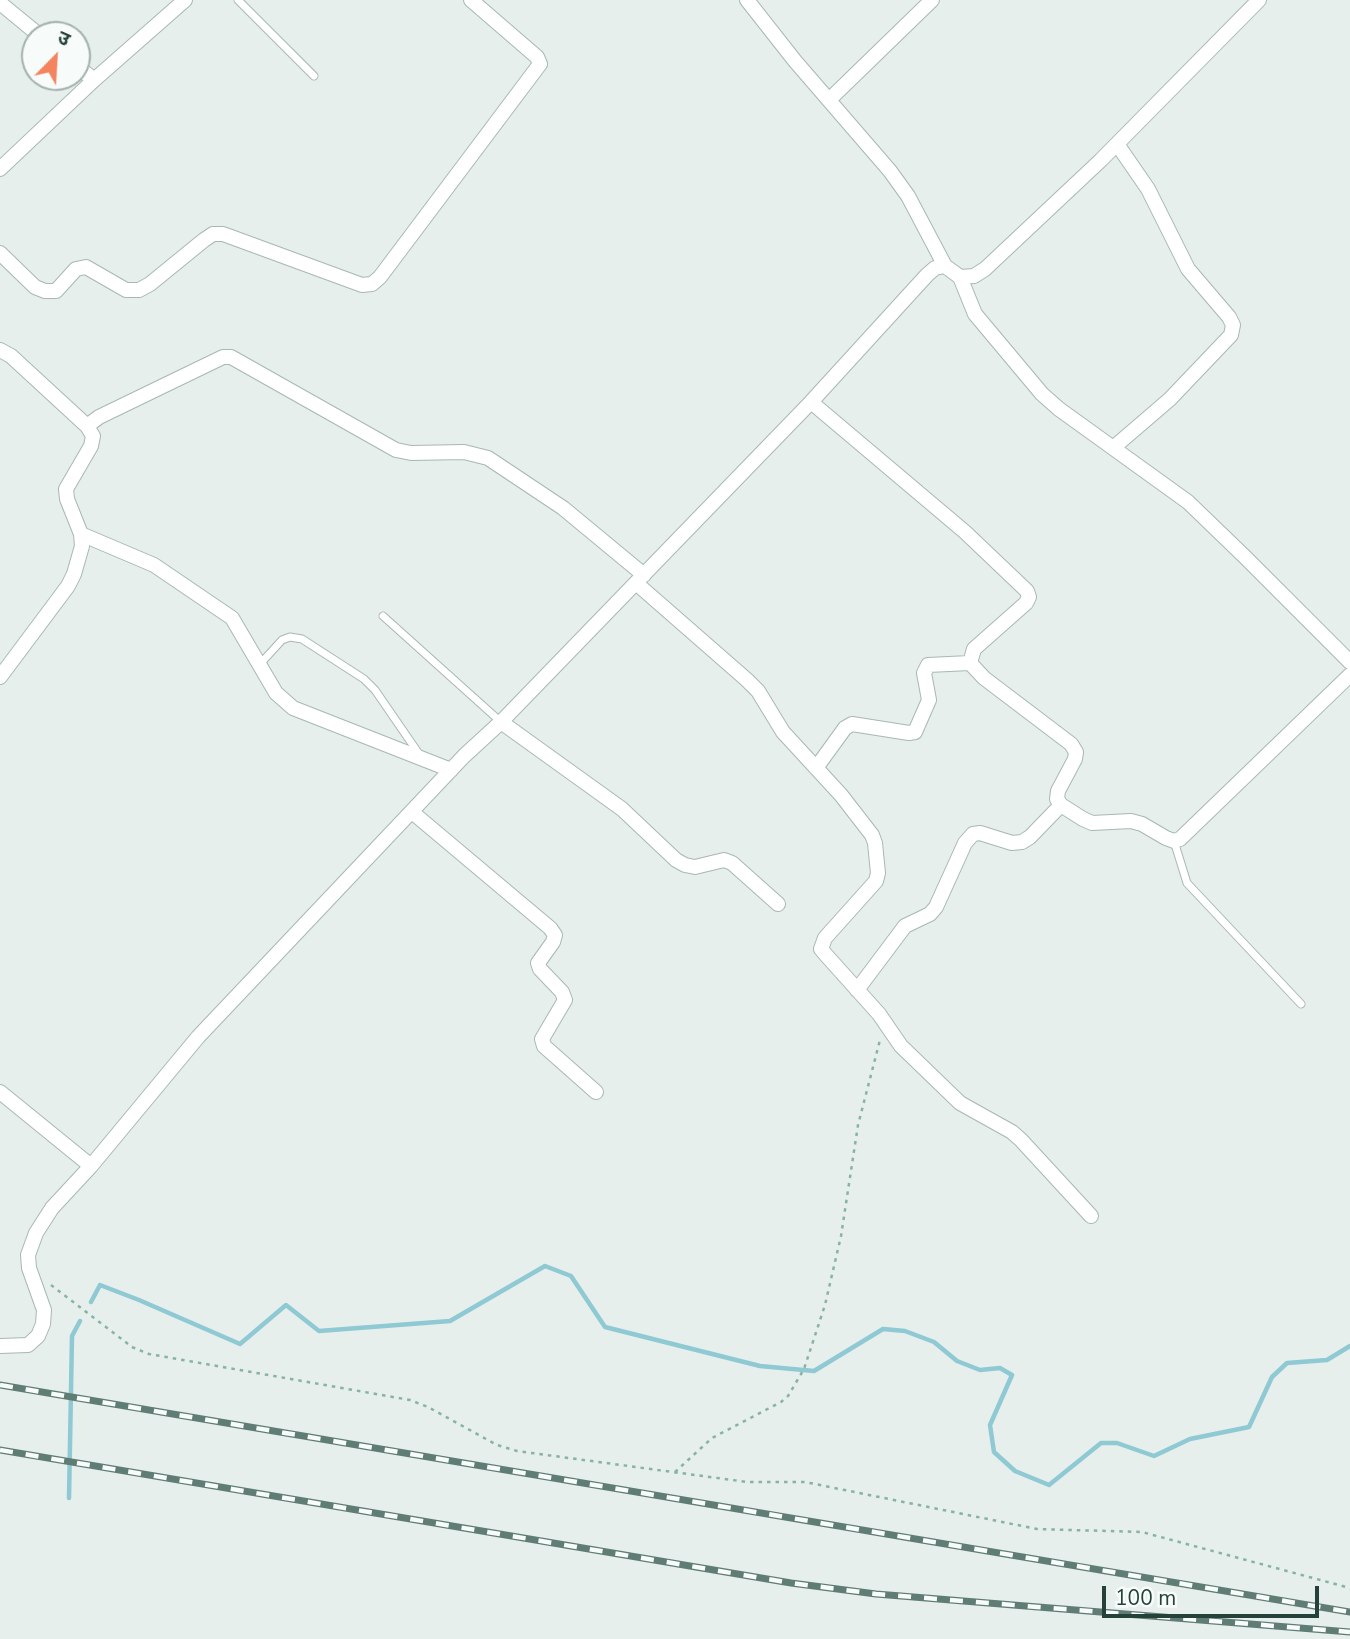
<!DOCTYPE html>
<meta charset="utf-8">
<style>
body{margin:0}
#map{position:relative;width:1350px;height:1639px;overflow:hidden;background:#e6efeb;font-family:"Nunito Sans","Noto Sans Devanagari",sans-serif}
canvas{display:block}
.north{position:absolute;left:21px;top:21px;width:70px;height:70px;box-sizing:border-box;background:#f7fbf9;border:2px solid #a3b1ad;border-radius:50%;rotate:24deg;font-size:19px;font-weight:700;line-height:28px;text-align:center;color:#24423a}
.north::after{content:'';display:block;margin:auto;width:24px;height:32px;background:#f4845f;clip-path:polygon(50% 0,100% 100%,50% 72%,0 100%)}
.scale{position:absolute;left:1102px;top:1586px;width:217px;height:32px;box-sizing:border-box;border:4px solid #24423a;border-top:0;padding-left:9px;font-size:21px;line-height:24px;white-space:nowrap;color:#24423a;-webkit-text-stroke:5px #f7fbf9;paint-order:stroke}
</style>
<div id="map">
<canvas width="1350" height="1639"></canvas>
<div class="north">उ</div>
<div class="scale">100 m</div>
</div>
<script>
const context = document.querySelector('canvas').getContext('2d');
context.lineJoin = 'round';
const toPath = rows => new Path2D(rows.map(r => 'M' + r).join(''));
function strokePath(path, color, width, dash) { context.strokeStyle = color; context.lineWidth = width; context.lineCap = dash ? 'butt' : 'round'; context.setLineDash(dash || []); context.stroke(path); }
const stream = toPath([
 [91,1302,100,1285,139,1300,240,1344,286,1305,319,1331,450,1321,545,1266,571,1276,605,1327,760,1366,814,1371,883,1329,905,1331,934,1342,957,1361,980,1370,1000,1368,1012,1375,990,1425,994,1452,1015,1471,1049,1485,1101,1443,1117,1443,1154,1456,1190,1439,1249,1427,1272,1377,1287,1363,1327,1360,1350,1346],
 [69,1498,72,1336,80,1321]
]);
const path = toPath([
 [51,1285,132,1347,149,1354,410,1400,428,1407,497,1445,517,1451,747,1482,805,1482,1037,1529,1142,1532,1350,1588],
 [675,1472,712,1438,781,1402,788,1396,804,1369,825,1305,841,1236,858,1125,880,1040]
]);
const lane = toPath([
 [238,0,314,76],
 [383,616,501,722],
 [260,664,282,640,290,637,302,639,364,679,375,690,419,754],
 [1174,841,1187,883,1301,1004]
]);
const street = toPath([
 [747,0,795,61,890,171,908,196,945,266],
 [0,3,39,35],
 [77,66,94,80],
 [830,99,932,0],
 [0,169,94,80,185,0],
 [0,253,35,287,45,291,56,291,76,269,86,267,126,290,139,290,150,284,204,240,213,234,223,234,362,285,372,284,380,277,540,64,537,57,471,0],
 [960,277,975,314,1042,394,1059,409,1188,502,1245,557,1350,662],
 [0,350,11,356,87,426,93,436,91,446,66,489,67,499,81,534,82,546,74,574,68,586,0,677],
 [811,402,965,532,1027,591,1029,597,1026,603,974,649,970,663,984,678,1071,744,1076,752,1075,759,1058,791,1057,799,1061,805,1083,819,1092,823,1131,821,1142,824,1166,838,1174,841,1180,839,1350,675],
 [87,426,99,417,223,357,231,357,396,450,411,453,464,452,488,458,563,508,644,575],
 [1113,448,1170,399,1231,335,1233,325,1229,317,1188,269,1148,189,1117,144],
 [81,534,154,565,232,618,276,693,293,708,451,770],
 [636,583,747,680,758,691,783,732,841,795,872,835,875,843,878,873,876,881,825,938,821,949,826,955,879,1014,901,1046,960,1103,1012,1132,1021,1140,1091,1216],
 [501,722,622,809,676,860,685,865,695,867,724,860,732,863,778,904],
 [816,768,845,728,852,724,909,733,915,732,929,700,924,673,928,665,970,663],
 [412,812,550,928,555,935,553,942,538,963,540,969,562,992,565,1000,542,1039,544,1046,596,1092],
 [857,990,905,926,930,914,936,907,965,843,973,834,980,833,1012,843,1022,842,1030,837,1061,805],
 [0,1092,91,1166],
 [0,1346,28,1345,38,1336,43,1324,44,1310,29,1268,28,1255,36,1233,52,1208,91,1166,198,1037,464,756,501,722,811,402,927,275,935,268,945,266,960,277,974,276,985,269,1101,160,1259,0]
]);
const rail = toPath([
 [0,1385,1350,1612],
 [0,1450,791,1583,876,1594,1350,1632]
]);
strokePath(stream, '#8ec9d4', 4.5);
strokePath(lane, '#a8b8b2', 9);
strokePath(street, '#a8b8b2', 16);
strokePath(path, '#86b3a5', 2.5, [3.5, 5]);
strokePath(lane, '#fff', 7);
strokePath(street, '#fff', 14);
strokePath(rail, '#5f7d75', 7);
strokePath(rail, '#f7fbf9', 4.5, [13]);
</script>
